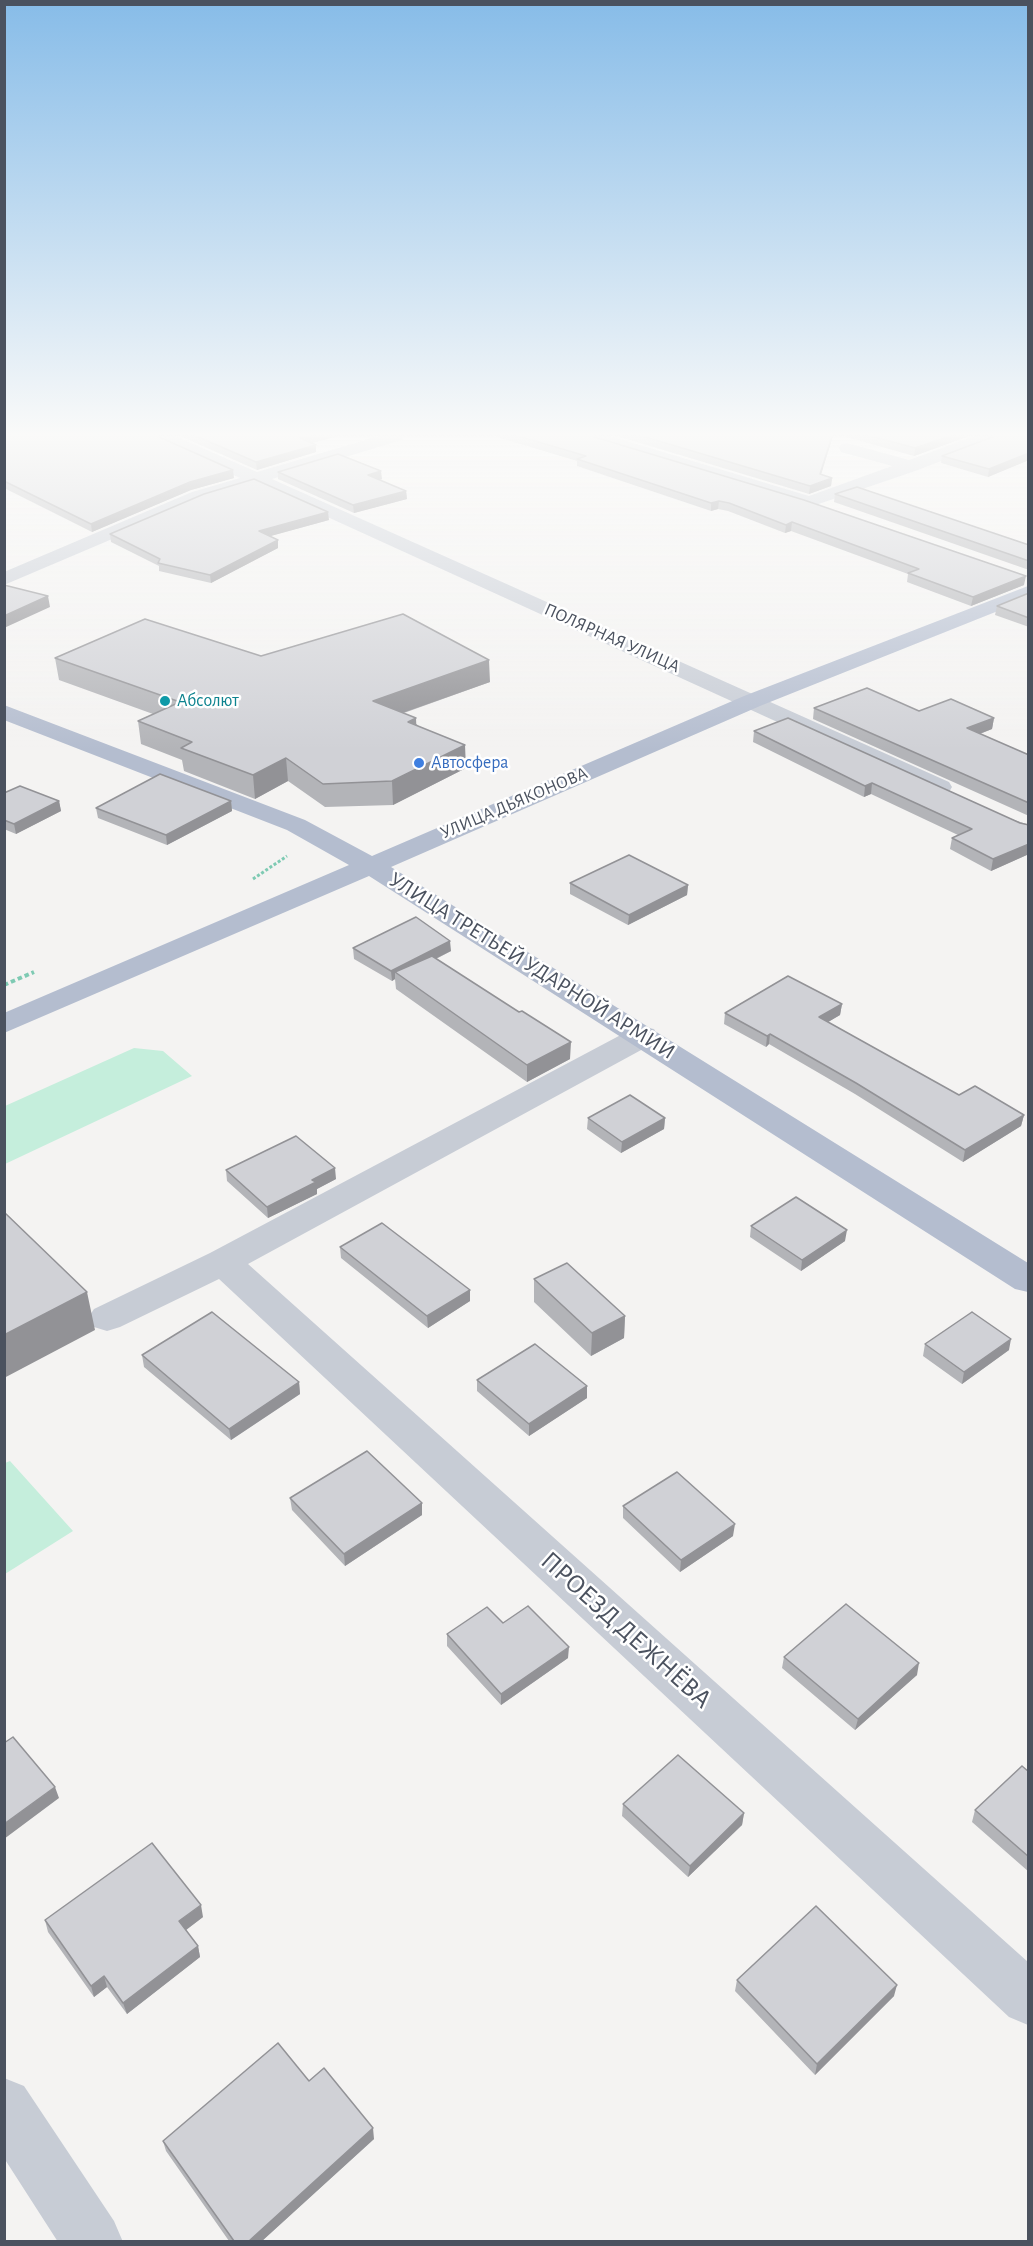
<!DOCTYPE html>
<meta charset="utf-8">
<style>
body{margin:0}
#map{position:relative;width:1033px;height:2246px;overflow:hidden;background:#f4f3f2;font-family:"Alegreya Sans",sans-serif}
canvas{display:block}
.frame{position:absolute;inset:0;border:6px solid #4b525f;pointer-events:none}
</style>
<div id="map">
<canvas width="1033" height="2246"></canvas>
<div class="frame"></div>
</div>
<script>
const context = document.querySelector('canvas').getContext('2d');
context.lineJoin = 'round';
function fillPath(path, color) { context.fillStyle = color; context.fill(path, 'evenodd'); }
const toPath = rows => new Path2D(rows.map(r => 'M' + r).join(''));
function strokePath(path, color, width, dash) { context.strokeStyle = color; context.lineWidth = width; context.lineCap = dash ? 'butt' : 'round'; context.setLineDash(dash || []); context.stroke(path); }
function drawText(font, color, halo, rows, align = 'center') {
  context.font = font + ' "Alegreya Sans",sans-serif'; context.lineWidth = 5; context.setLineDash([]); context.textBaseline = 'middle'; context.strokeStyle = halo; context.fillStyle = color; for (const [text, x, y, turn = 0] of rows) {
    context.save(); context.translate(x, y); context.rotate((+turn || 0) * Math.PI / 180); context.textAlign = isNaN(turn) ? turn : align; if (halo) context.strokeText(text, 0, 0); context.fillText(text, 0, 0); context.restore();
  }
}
const green = toPath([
 [134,1048,163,1051,192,1076,5,1164,5,1106],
 [10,1461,73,1531,5,1574,5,1463]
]);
const pathFar1 = toPath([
 [253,879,287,856]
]);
const path = toPath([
 [4,985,34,972]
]);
const minor = toPath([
 [154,436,175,436,257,472,379,436,404,436,402,440,272,479,949,782,952,787,949,792,940,794,931,792,255,484,204,500,4,585,4,572,192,492,240,478,156,440,154,436],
 [586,436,610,436,809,496,892,466,841,452,839,448,841,444,847,443,909,460,975,436,998,436,996,440,918,470,810,507,588,440,586,436],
 [643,1027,654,1029,658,1036,654,1043,248,1264,1028,1962,1028,2025,1009,2017,219,1279,120,1327,107,1331,94,1327,88,1318,94,1309,210,1253,632,1029,643,1027],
 [4,2078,24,2086,114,2221,123,2242,58,2242,4,2158,4,2078]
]);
const major = toPath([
 [1028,586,1028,599,760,706,391,867,1028,1263,1028,1292,1015,1289,369,876,4,1033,4,1013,349,865,287,830,4,720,4,705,305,820,372,856,744,696,1028,586]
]);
const wall = toPath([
 [4,436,234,478,191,490,92,532,4,488],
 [180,436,338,436,312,443,316,445,316,452,257,470],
 [494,436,591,436,1024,585,971,606,907,582,908,574,791,531,785,533,728,511,718,509,711,511,577,466,577,461],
 [617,436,833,436,821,474,832,478,831,486,809,494],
 [843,436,969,436,914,456],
 [1029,436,1029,460,988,477,941,463,942,456],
 [278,472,382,479,379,480,406,491,407,499,354,513,278,479],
 [835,494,1029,545,1029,570,834,502],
 [329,520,270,536,278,540,278,548,211,583,159,571,159,566,111,542,110,534],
 [1029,593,1029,627,995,615,997,606],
 [261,656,490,682,404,713,466,768,393,805,325,807,288,781,255,799,184,771,182,760,141,744,138,721,153,714,59,680,55,658],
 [814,708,919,711,994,718,992,729,980,734,1029,755,1029,816,813,719],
 [754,731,1029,825,1029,854,991,871,950,849,952,838,958,835,871,794,864,797,753,742],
 [4,793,59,801,61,811,16,834,4,829],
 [231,801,232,811,167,845,98,818,96,808],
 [570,883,688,885,687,895,628,925,570,894],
 [353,948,451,951,436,959,570,1059,527,1082,396,989,395,979,392,981,354,959],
 [842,1004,840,1015,828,1022,959,1095,1024,1115,1021,1126,963,1162,855,1094,769,1044,766,1047,724,1024,725,1013],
 [588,1118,665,1118,664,1129,621,1153,587,1129],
 [226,1170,336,1179,317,1189,317,1194,268,1218,227,1181],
 [751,1226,845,1241,801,1271,750,1237],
 [340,1247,470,1290,470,1301,428,1328,341,1258],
 [534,1279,625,1316,624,1338,591,1356,534,1302],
 [925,1344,1009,1350,962,1384,923,1356],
 [142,1355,299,1382,300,1394,231,1440,144,1367],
 [477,1380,587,1398,529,1436,477,1391],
 [290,1498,422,1503,422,1515,345,1566,292,1510],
 [623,1506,733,1536,680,1572,623,1518],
 [503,1623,568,1658,501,1705,447,1646,447,1634],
 [784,1657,917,1675,855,1730,782,1668],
 [1029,1772,1029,1872,972,1822,975,1810],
 [623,1804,744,1813,742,1825,688,1877,622,1816],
 [203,1917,186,1930,198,1946,200,1957,127,2014,107,1987,94,1997,48,1932,45,1920],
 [737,1980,894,1996,815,2075,735,1991],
 [309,2081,374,2139,262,2241,229,2241,166,2151,163,2141]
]);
const shadedWall = toPath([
 [310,436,338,436,301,446,300,438],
 [832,436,833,436,819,481,820,474],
 [950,436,969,436,914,456,915,448],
 [316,445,316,452,257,470,256,462],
 [1029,453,1029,460,988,477,989,469],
 [233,470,234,478,191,490,92,532,91,524,190,482],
 [381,471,382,479,368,483,368,475],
 [832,478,831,486,809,494,810,486],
 [406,491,407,499,354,513,353,505],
 [719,501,718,509,711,511,711,503],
 [328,512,329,520,260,539,259,531],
 [792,522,791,531,785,533,786,525],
 [278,540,278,548,211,583,210,575],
 [1026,576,1024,585,971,606,973,597],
 [48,596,50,607,4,628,4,616],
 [489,660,490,682,374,723,373,701],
 [416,718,417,741,408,722],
 [994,718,992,729,966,739,967,728],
 [465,745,466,768,393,805,392,781],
 [286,758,288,781,255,799,253,775],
 [872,783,871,794,864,797,865,786],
 [59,801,61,811,16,834,14,824],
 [231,801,232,811,167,845,166,835],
 [1029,844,1029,854,991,871,993,859],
 [688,885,687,895,628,925,629,915],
 [450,941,451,951,401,976,395,972,395,979,392,981,391,971],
 [842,1004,840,1015,818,1028,819,1017],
 [770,1034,769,1044,766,1047,767,1036],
 [571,1042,570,1059,527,1082,527,1065],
 [1024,1115,1021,1126,963,1162,965,1150],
 [665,1118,664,1129,621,1153,622,1142],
 [335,1168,336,1179,317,1189,317,1194,268,1218,267,1207,312,1180],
 [847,1230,845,1241,801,1271,802,1260],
 [470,1290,470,1301,428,1328,427,1316],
 [87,1292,95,1330,4,1378,4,1335],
 [625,1316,624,1338,591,1356,592,1333],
 [1011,1339,1009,1350,962,1384,964,1372],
 [299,1382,300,1394,231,1440,229,1429],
 [587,1386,587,1398,529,1436,529,1424],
 [422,1503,422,1515,345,1566,344,1554],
 [735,1524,733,1536,680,1572,681,1560],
 [569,1647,568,1658,501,1705,501,1694],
 [919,1663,917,1675,855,1730,858,1719],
 [55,1787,59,1798,4,1839,4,1824],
 [744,1813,742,1825,688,1877,690,1866],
 [201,1905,203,1917,182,1933,179,1921],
 [198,1946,200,1957,127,2014,123,2003],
 [104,1976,107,1987,94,1997,91,1986],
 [897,1985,894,1996,815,2075,817,2064],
 [373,2128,374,2139,262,2241,249,2241]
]);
const building = toPath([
 [4,436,157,436,233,470,190,482,91,524,4,481,4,436],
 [196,436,310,436,300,438,316,445,256,462,196,436],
 [518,436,591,436,804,500,1026,576,973,597,908,573,919,569,792,522,786,525,729,503,719,501,711,503,577,459,586,456,518,436],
 [642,436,832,436,820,474,832,478,810,486,642,436],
 [871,436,950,436,915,448,871,436],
 [995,436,1029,436,1029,453,989,469,942,456,995,436],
 [338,454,381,471,368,475,406,491,353,505,278,472,338,454],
 [254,479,328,512,259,531,278,540,210,575,158,563,160,559,110,534,204,494,254,479],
 [857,487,1029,545,1029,561,835,494,857,487],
 [4,585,48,596,4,616,4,585],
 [1029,593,1029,618,997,606,1029,593],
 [403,614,489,660,373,701,416,718,408,722,465,745,392,781,323,784,286,758,253,775,181,748,192,742,138,721,180,702,55,658,145,619,261,656,403,614],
 [867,688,919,711,951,699,994,718,967,728,1029,755,1029,803,814,708,867,688],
 [788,718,1020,823,1029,825,1029,844,993,859,952,838,972,829,872,783,865,786,754,731,788,718],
 [160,774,231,801,166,835,96,808,160,774],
 [20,786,59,801,14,824,4,820,4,793,20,786],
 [629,855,688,885,629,915,570,883,629,855],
 [416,917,450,941,391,971,353,948,416,917],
 [432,956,519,1012,522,1011,571,1042,527,1065,395,972,432,956],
 [788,976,842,1004,819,1017,959,1095,975,1086,1024,1115,965,1150,856,1083,770,1034,767,1036,725,1013,788,976],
 [630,1095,665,1118,622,1142,588,1118,630,1095],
 [296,1136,335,1168,312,1180,316,1182,267,1207,226,1170,296,1136],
 [796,1197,847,1230,802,1260,751,1226,796,1197],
 [4,1212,87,1292,4,1335,4,1212],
 [382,1223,470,1290,427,1316,340,1247,382,1223],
 [567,1263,625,1316,592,1333,534,1279,567,1263],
 [212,1312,299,1382,229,1429,142,1355,212,1312],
 [972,1312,1011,1339,964,1372,925,1344,972,1312],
 [535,1344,587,1386,529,1424,477,1380,535,1344],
 [367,1451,422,1503,344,1554,290,1498,367,1451],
 [677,1472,735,1524,681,1560,623,1506,677,1472],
 [846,1604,919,1663,858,1719,784,1657,846,1604],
 [528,1606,569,1647,501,1694,447,1634,487,1607,503,1623,528,1606],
 [13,1737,55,1787,4,1824,4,1743,13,1737],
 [678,1755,744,1813,690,1866,623,1804,678,1755],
 [1022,1766,1029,1772,1029,1857,975,1810,1022,1766],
 [152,1843,201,1905,179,1921,198,1946,123,2003,104,1976,91,1986,45,1920,152,1843],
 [816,1906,897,1985,817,2064,737,1980,816,1906],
 [278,2043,309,2081,324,2068,373,2128,249,2241,234,2241,163,2141,278,2043]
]);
const markers = [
 [165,701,6,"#0f9aa8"],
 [419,763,6,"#3f7fe0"]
];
const farStreetnames = [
 ["ПОЛЯРНАЯ УЛИЦА",612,638,24],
 ["УЛИЦА ДЬЯКОНОВА",514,803,-23]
];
const farCulturenames = [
 ["Абсолют",177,701]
];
const farShopnames = [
 ["Автосфера",431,763]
];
const streetNames = [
 ["УЛИЦА ТРЕТЬЕЙ УДАРНОЙ АРМИИ",532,966,32]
];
const nearStreetnames = [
 ["ПРОЕЗД ДЕЖНЁВА",626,1630,42]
];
fillPath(green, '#c5eedc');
strokePath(pathFar1, '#7ecab3', 3, [3, 2]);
strokePath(path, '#7ecab3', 4, [4.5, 3]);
fillPath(minor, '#c7ccd5');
fillPath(major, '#b4bdcf');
fillPath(wall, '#b3b4b8');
fillPath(shadedWall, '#929296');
fillPath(building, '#d0d1d6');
strokePath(building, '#929296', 1.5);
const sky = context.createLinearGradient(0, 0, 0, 750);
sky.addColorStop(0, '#87bce8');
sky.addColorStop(0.58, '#fafaf9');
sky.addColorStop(1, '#fafaf900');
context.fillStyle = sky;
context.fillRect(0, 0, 1033, 750);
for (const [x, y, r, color] of markers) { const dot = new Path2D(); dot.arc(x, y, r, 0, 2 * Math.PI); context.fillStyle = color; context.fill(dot); strokePath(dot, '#fff', 2); }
drawText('18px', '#4b525f', '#fff', farStreetnames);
drawText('18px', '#0d838f', '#fff', farCulturenames, 'left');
drawText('18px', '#366cbe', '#fff', farShopnames, 'left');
drawText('22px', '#4b525f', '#fff', streetNames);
drawText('27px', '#4b525f', '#fff', nearStreetnames);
</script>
